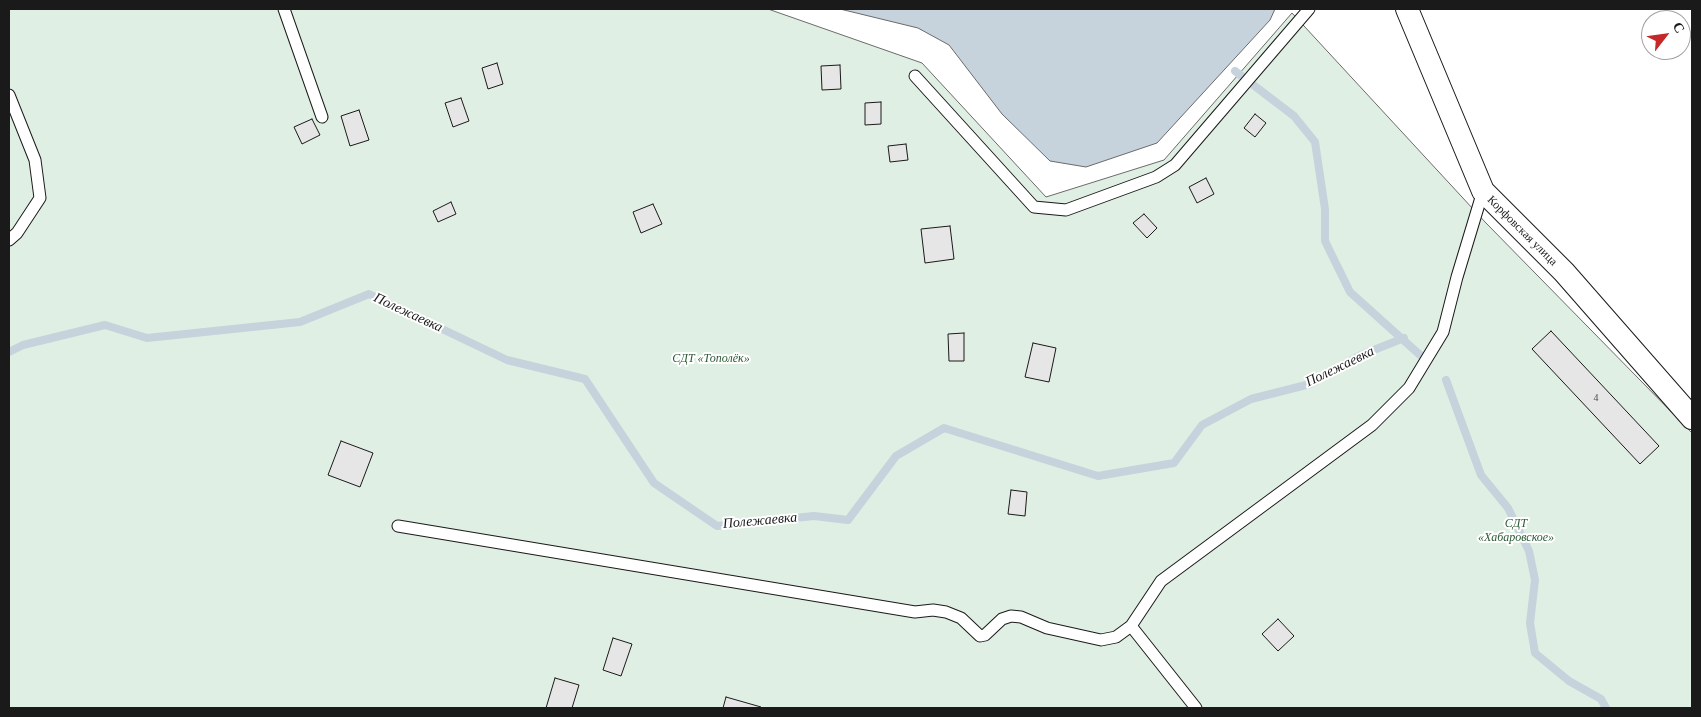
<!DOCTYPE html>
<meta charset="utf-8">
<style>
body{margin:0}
#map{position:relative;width:1701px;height:717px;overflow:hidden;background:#fff;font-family:"Times New Roman",serif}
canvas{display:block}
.frame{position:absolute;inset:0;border:10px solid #1a1a1a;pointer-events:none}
.north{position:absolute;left:1641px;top:10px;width:50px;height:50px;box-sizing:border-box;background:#fff;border:1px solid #a3a3a3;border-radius:50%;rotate:60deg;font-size:14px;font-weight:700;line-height:20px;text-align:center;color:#1a1a1a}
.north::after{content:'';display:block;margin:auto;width:18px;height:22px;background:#c62828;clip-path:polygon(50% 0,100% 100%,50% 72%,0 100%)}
</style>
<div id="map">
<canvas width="1701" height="717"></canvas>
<div class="frame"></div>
<div class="north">С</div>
</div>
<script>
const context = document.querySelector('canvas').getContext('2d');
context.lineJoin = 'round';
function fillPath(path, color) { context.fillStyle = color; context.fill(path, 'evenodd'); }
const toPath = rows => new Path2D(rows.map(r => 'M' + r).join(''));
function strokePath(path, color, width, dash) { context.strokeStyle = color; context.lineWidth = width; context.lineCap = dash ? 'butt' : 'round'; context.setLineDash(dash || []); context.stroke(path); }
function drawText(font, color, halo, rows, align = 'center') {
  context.font = font + ' "Times New Roman",serif'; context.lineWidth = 4; context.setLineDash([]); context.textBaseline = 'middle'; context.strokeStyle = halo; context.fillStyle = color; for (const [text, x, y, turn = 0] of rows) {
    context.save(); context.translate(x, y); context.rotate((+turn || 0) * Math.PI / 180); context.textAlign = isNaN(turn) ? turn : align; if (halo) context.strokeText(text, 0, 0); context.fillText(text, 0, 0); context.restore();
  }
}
const green = toPath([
 [9,9,768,9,922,63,1046,197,1164,160,1292,13,1486,223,1692,433,1692,708,9,708,9,9]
]);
const water = toPath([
 [840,9,1275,9,1270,20,1157,143,1086,167,1050,161,1002,114,949,45,918,28,840,9]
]);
const stream = toPath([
 [1235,71,1294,116,1315,142,1325,209,1325,241,1350,292,1420,355],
 [9,352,23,345,105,325,147,338,300,322,369,294,507,360,585,379,654,483,717,526,814,516,848,520,896,456,944,428,1098,476,1174,463,1202,425,1251,399,1310,384,1361,355,1404,338],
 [1446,380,1481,475,1508,508,1529,551,1535,580,1530,623,1535,653,1569,681,1601,699,1606,708]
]);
const building = toPath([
 [497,63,503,84,488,89,482,68,497,63],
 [840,65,841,89,822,90,821,66,840,65],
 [461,98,469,121,453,127,445,103,461,98],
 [881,102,881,124,865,125,865,103,881,102],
 [359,110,369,140,350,146,341,116,359,110],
 [1255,114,1266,123,1255,137,1244,128,1255,114],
 [312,119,320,135,302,144,294,127,312,119],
 [906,144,908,160,890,162,888,146,906,144],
 [1206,178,1214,194,1197,203,1189,187,1206,178],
 [451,202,456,214,438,222,433,211,451,202],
 [653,204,662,224,641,233,633,212,653,204],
 [1144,214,1157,228,1147,238,1133,223,1144,214],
 [950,226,954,259,925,263,921,229,950,226],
 [1551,331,1659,446,1640,464,1532,349,1551,331],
 [964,333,964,361,949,361,948,334,964,333],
 [1033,343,1056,348,1049,382,1025,377,1033,343],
 [341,441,373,453,360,487,328,475,341,441],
 [1011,490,1027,492,1025,516,1008,514,1011,490],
 [1278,619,1294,636,1278,651,1262,634,1278,619],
 [613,638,632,644,621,676,603,670,613,638],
 [555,678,579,685,572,708,546,708,555,678],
 [726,697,761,707,760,708,723,708,726,697]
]);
const service = toPath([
 [284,9,322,117],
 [915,76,1034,207,1066,210,1156,177,1175,165,1309,9],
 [9,95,35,160,40,198,17,233,9,240],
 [398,526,915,612,933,610,946,612,961,618,980,636,985,635,1002,619,1011,616,1021,617,1047,628,1101,640,1116,637,1131,626],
 [1196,708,1131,626,1161,581,1372,425,1409,388,1443,332,1457,277,1483,191]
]);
const minor = toPath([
 [1407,9,1483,191,1564,272,1692,418]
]);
const numberNames = [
 ["4",1596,398]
];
const streetNames = [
 ["Корфовская улица",1522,231,45]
];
const parkNames = [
 ["СДТ «Тополёк»",711,359],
 ["СДТ",1516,524],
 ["«Хабаровское»",1516,538]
];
const waterNames = [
 ["Полежаевка",408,313,25],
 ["Полежаевка",1340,367,-26],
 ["Полежаевка",760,521,-5]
];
fillPath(green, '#e0efe3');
strokePath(green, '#6a6a6a', 1);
fillPath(water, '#c6d2dc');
strokePath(water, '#6a6a6a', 1);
strokePath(stream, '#c6d2dc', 8);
fillPath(building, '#e6e6e6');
strokePath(building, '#1a1a1a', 1);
strokePath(service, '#1a1a1a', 13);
strokePath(minor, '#1a1a1a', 24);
strokePath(service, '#fff', 11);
strokePath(minor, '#fff', 22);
drawText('10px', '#4d4d4d', null, numberNames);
drawText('12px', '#1a1a1a', '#fff', streetNames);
drawText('italic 12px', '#2b5a34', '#fff', parkNames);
drawText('italic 14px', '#1a1a1a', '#fff', waterNames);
</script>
